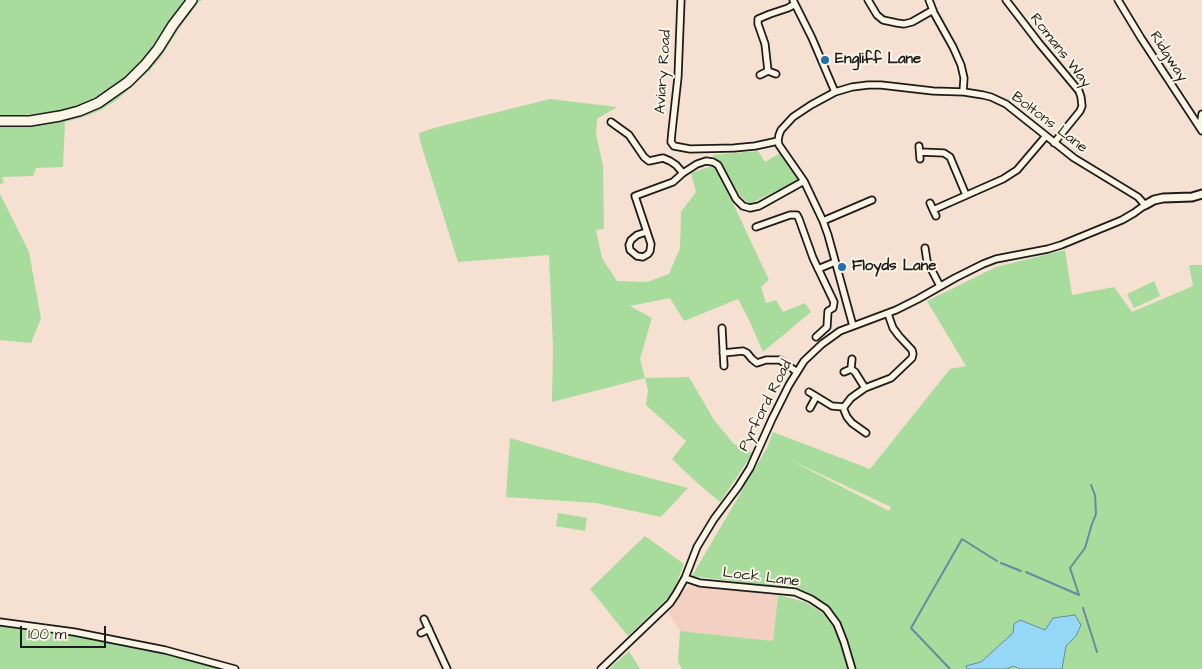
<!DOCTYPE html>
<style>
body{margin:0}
#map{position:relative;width:1202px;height:669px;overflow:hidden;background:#f6e0d1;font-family:"Architects Daughter",sans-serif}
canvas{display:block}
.scale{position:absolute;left:20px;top:626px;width:86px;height:22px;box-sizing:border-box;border:2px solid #1c1c1c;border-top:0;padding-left:6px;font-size:15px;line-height:18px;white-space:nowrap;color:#1c1c1c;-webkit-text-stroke:4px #fcf5e5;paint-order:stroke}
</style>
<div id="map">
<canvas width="1202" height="669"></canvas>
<div class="scale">100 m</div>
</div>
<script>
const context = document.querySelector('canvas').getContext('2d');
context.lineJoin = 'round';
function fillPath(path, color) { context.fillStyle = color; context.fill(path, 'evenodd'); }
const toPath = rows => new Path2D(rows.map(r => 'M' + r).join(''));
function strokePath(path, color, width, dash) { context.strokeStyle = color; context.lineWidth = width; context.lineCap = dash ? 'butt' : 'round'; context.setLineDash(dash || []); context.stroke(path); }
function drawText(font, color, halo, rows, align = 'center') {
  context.font = font + ' "Architects Daughter",sans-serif'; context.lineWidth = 4; context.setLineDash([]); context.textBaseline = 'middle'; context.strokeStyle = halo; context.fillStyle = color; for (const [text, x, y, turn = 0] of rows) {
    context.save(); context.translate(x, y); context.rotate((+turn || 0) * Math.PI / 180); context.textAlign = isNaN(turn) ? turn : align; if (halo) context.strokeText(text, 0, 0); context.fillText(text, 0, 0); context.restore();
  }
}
const built = toPath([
 [689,585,778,595,773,641,680,631,668,613]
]);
const green = toPath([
 [0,0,184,0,151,49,143,60,122,80,99,95,79,106,57,112,23,115,2,116,0,116],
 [194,0,202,0,198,3,180,27,161,57,150,70,118,99,101,110,84,117,65,122,63,167,36,168,33,176,2,177,4,183,0,184,0,123,41,122,118,91],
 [550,99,617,107,597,119,596,134,603,166,604,229,596,230,602,258,617,281,647,282,669,274,680,248,681,212,696,192,691,173,715,165,769,280,761,287,766,303,776,300,783,312,805,303,811,312,763,352,748,318,738,299,684,321,670,298,630,306,652,318,640,359,645,378,689,377,714,420,734,444,753,453,720,502,695,481,672,459,686,441,646,405,648,390,645,378,552,402,553,348,549,255,458,262,420,141,419,133,434,128],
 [758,151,765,162,780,153,799,180,749,204,740,195,713,155],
 [0,194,29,252,41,318,31,343,0,340],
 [1065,250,1072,295,1114,287,1132,312,1193,286,1189,265,1202,265,1202,669,855,669,846,639,837,618,820,601,801,590,692,576,767,448,773,432,870,469,950,369,966,366,927,301,996,267],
 [788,459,891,507,889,511],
 [1154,281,1160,296,1134,308,1127,294],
 [510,438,612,468,688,488,661,517,596,503,506,497],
 [558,513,587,518,585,531,556,526],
 [645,536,684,564,672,594,628,636,590,589],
 [778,595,805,602,833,619,849,669,682,669,678,662,680,631,773,641],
 [0,624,59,632,151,649,228,669,0,669],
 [629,651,640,669,609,669]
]);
const water = toPath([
 [1075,615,1081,625,1076,636,1066,646,1062,669,1019,669,1014,666,1006,669,967,669,966,666,981,662,1013,633,1014,624,1020,620,1045,630,1053,618,1075,615]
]);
const stream = toPath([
 [1001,563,1021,571],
 [1026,572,1079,595],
 [1079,595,1070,568,1085,548,1092,524,1096,514,1095,495,1091,485],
 [1083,608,1097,652],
 [950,669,911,628,962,539,997,561]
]);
const minor = toPath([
 [681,0,678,77,672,131,671,142,674,146,690,149,734,148,755,146,778,141],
 [793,0,812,38,835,92],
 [868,0,877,15,883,20,897,23,904,24,912,22,933,10],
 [929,0,934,13,953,47,961,65,964,78,963,92],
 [1006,0,1039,43,1079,91,1081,97,1082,106,1080,111,1054,143],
 [1118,0,1141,38,1202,131],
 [768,71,765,44,758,24,758,19,770,14,788,8,795,4],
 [760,75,768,71,776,74],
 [611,122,629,135,644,157,649,161,663,158,670,161,676,165,683,173],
 [1200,127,1202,114],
 [919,146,920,159],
 [920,152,944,153,950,157,966,195],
 [930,203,936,216],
 [933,210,1003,179,1017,170,1046,136],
 [823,221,872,200],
 [756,227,790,215,797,215,799,219,813,258,834,302,833,308,828,311,827,327,816,337],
 [646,232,637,235,631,240,629,245,630,250,637,256,643,257,648,254,650,251,651,244,635,196,673,182,683,173,697,164,706,161,713,162,718,165,736,199,743,206,750,208,759,206,804,181],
 [925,248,927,261,940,286],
 [818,269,835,262],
 [722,328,724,366],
 [723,353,743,351,747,353,752,359,757,363,766,360,780,360,797,372],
 [851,369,855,372,865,388],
 [844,372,851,369,852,359],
 [809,392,832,406,844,407,844,410,847,417,852,423,866,433],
 [844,407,851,398,865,388,891,378,912,358,913,354,912,350,899,336,893,328,888,314],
 [810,408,816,397],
 [685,578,700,583,795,592,811,599,826,609,837,624,844,642,852,669],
 [424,619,447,669],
 [0,622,74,632,165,650,235,669],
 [421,633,429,629],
 [601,669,670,603,676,594,685,578,697,547,714,519,738,487,750,468,772,419,789,385,804,361,822,344,840,331,896,310,918,299,955,278,983,264,996,259,1048,249,1061,245,1122,220,1134,213,1145,205,1138,197,1074,158,1006,104,991,97,983,95,964,92,933,91,881,85,868,85,852,87,835,92,811,105,793,117,781,130,779,135,778,141,779,145,804,181,823,221,828,235,853,326]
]);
const tertiary = toPath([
 [1145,205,1154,200,1163,198,1192,197,1202,194]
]);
const secondary = toPath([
 [0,121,30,121,60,116,79,111,98,103,128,82,145,65,158,49,173,25,192,0]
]);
const markers = [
 [825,60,5,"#1f6fb2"],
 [842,267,5,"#1f6fb2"]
];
const streetNames = [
 ["Romans Way",1060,51,52],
 ["Ridgway",1168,57,57],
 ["Aviary Road",664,72,-86],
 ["Boltons Lane",1049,123,37],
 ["Pyrford Road",766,406,-63],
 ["Lock Lane",761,578,7]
];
const poiNames = [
 ["Engliff Lane",835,60],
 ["Floyds Lane",852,267]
];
fillPath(built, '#f2d1c3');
fillPath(green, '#a8dc9d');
fillPath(water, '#95d7f7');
strokePath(water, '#658c9f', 1);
strokePath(stream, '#658c9f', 2);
strokePath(minor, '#1c1c1c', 9);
strokePath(tertiary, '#1c1c1c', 11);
strokePath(secondary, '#1c1c1c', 12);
strokePath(minor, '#fcf5e5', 5.5);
strokePath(tertiary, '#fcf5e5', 7);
strokePath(secondary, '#fcf5e5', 9);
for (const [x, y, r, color] of markers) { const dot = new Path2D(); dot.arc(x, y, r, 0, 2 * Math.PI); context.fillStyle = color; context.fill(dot); strokePath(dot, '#fcf5e5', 2); }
drawText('15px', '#1c1c1c', '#fcf5e5', streetNames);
drawText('bold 15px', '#1c1c1c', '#fcf5e5', poiNames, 'left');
</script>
